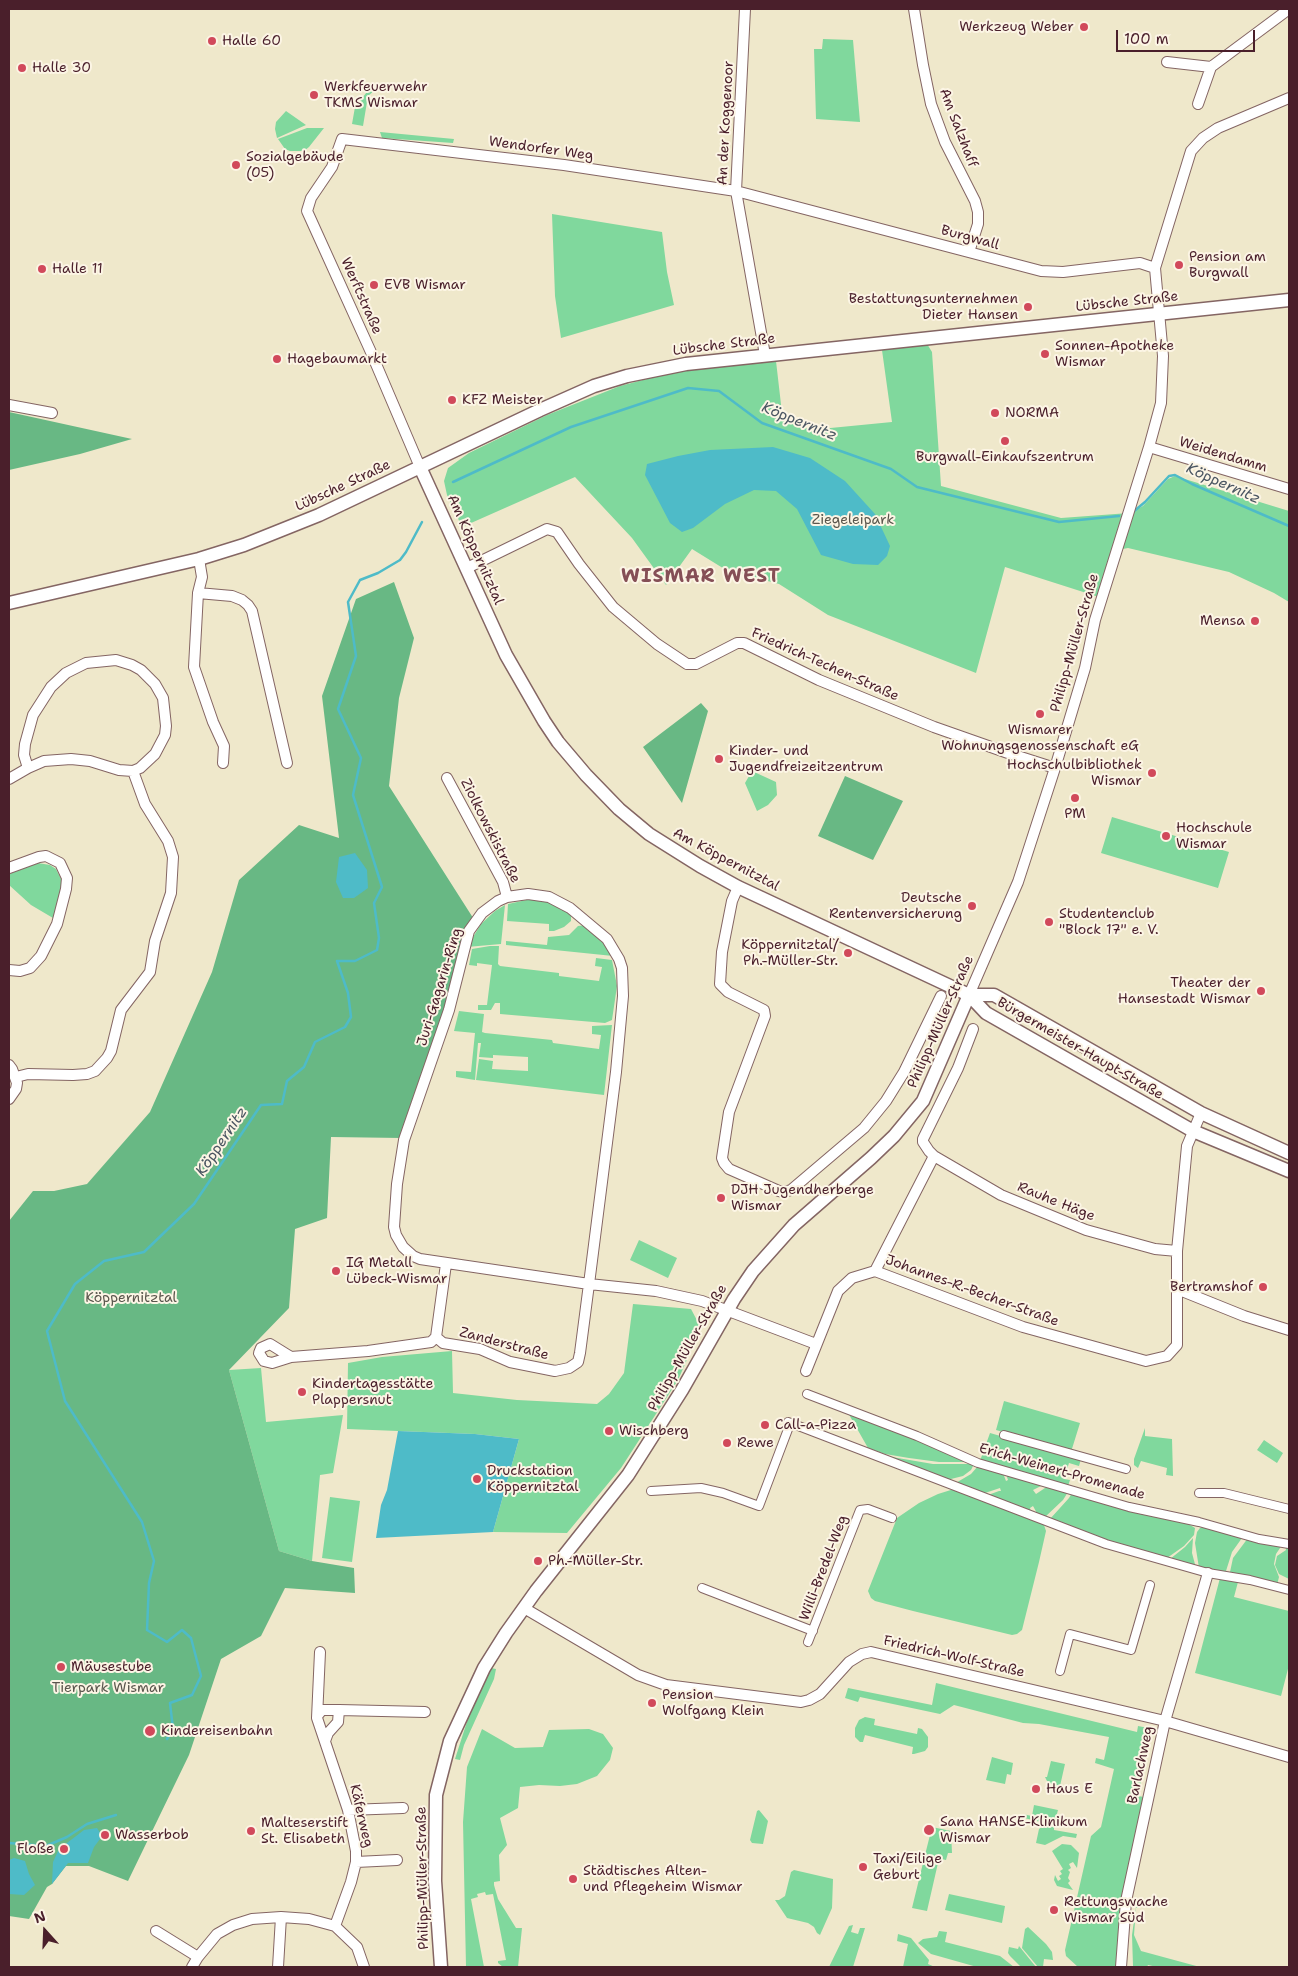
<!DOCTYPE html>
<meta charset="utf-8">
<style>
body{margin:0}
#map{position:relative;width:1298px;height:1976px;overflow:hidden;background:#efe8cb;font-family:"Shantell Sans",sans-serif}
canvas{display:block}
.frame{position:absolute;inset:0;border:10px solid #4a1f2b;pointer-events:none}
.north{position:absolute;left:20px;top:1906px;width:50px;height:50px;-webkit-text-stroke:4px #fcf5e5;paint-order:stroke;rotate:340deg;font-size:14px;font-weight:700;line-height:20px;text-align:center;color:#4a1f2b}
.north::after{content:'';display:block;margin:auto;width:18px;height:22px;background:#4a1f2b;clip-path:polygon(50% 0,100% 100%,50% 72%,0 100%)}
.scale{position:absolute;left:1116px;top:30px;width:139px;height:22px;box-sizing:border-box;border:2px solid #4a1f2b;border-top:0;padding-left:6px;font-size:15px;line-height:18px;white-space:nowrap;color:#4a1f2b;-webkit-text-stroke:4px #fcf5e5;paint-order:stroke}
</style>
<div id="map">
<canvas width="1298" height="1976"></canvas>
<div class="frame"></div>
<div class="north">N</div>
<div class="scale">100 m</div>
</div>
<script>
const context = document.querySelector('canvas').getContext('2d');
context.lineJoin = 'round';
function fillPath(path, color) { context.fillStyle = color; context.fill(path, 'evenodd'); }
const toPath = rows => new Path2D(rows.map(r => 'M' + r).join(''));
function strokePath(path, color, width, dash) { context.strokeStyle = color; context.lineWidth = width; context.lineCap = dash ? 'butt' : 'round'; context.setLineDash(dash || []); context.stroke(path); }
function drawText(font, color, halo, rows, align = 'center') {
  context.font = font + ' "Shantell Sans",sans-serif'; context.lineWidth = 4; context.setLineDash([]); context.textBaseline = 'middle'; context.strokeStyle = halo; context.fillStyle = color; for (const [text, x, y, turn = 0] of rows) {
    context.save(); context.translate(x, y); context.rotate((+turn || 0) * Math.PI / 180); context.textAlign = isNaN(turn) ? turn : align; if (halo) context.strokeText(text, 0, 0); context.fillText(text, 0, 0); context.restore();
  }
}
const green = toPath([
 [823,39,853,40,860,122,816,119,814,49,822,49],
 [374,83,375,90,368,96,363,126,352,124,355,107],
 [286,111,306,125,277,138,275,129,276,122],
 [307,128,324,128,309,147,304,151,290,151,285,149,278,139],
 [380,132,454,139,453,143,382,138],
 [552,214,662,232,667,272,674,305,561,338,555,296],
 [924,339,932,352,941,486,1061,518,1129,513,1143,506,1168,479,1175,476,1289,511,1289,602,1274,593,1229,572,1128,548,1117,550,1102,598,1005,567,976,673,828,615,779,584,726,570,692,549,666,585,632,538,575,477,462,527,447,495,444,481,448,468,469,453,547,415,620,386,673,372,733,364,776,361,782,413,810,430,892,422,881,343],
 [752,771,776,782,777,795,768,805,757,811,745,783],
 [1112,817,1229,852,1218,888,1101,853],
 [38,863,50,865,56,869,62,881,61,890,53,918,31,905,9,885,9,874],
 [531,899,544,900,571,914,571,921,564,927,554,931,549,931,549,924,507,921,508,904],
 [505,905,501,944,467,947,481,924,495,911],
 [586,925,599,935,613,956,506,945,506,941,547,945,548,937,569,935,578,926],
 [490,946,499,946,498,964,500,966,559,973,559,976,599,981,602,967,595,966,596,958,612,960,617,986,612,1020,605,1023,500,1014,500,1003,495,1003,491,1010,478,1010,478,1005,487,1005,492,965,477,963,477,966,469,965,472,949],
 [459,1011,484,1014,482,1032,485,1033,552,1040,553,1043,599,1049,601,1035,592,1034,592,1026,612,1025,604,1095,476,1080,479,1059,493,1061,492,1069,528,1071,528,1057,493,1055,493,1058,479,1057,481,1043,478,1043,475,1080,456,1077,456,1071,471,1072,475,1033,454,1031],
 [639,1240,677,1258,668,1278,630,1260],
 [633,1304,691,1309,701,1328,678,1380,621,1468,567,1533,493,1532,519,1439,475,1434,347,1429,348,1363,382,1357,452,1351,453,1393,517,1400,597,1404,609,1394,624,1373],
 [261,1368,266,1422,343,1415,333,1473,320,1475,312,1561,279,1551,229,1370],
 [1004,1401,1080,1423,1071,1452,996,1430],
 [847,1411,966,1459,969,1462,939,1462,909,1458,885,1454,868,1448],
 [1145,1428,1145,1436,1172,1439,1173,1476,1166,1475,1167,1468,1141,1461,1138,1468,1134,1465,1134,1459],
 [990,1433,1081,1459,1079,1466,1069,1463,1064,1479,1070,1480,1068,1486,980,1461],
 [1264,1440,1283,1453,1277,1463,1257,1450],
 [886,1456,933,1464,974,1464,971,1470,963,1476,947,1480],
 [978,1466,1003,1473,1006,1481,1008,1480,1006,1474,1043,1485,1033,1490,1036,1494,1048,1486,1068,1492,1063,1500,1044,1518,1039,1517,1033,1506,1030,1508,1031,1512,988,1495,999,1491,1001,1491,1000,1488,982,1494,954,1484,971,1474],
 [954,1489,1043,1522,1046,1531,1039,1562,1022,1630,1017,1634,1012,1635,913,1611,875,1601,871,1598,868,1591,897,1518,919,1503,938,1494],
 [1072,1493,1185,1522,1195,1528,1194,1535,1184,1546,1167,1558,1116,1544,1050,1519,1069,1498],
 [330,1497,360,1501,352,1562,322,1558],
 [1203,1527,1242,1538,1232,1552,1226,1571,1222,1575,1199,1568,1195,1543,1197,1532,1200,1528],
 [1193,1538,1192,1553,1196,1568,1170,1559,1185,1547],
 [1248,1538,1282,1545,1276,1554,1274,1564,1279,1577,1277,1585,1225,1576,1230,1572,1233,1558],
 [1285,1545,1289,1546,1289,1579,1279,1574,1275,1565,1277,1556,1286,1550],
 [1220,1578,1238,1582,1234,1597,1289,1611,1289,1665,1281,1696,1195,1673],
 [491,1668,496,1669,494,1679,464,1745,460,1760,455,1759,472,1706,482,1682],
 [936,1683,1137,1732,1138,1726,1148,1728,1150,1740,1138,1796,1144,1797,1117,1967,1078,1967,1066,1956,1065,1950,1091,1836,1101,1827,1114,1769,1095,1763,1096,1758,1104,1760,1109,1737,1039,1724,1023,1723,954,1705,940,1714,860,1697,858,1702,845,1698,848,1688,932,1705],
 [865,1717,875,1719,874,1725,917,1734,918,1728,922,1729,928,1737,928,1747,925,1751,914,1754,912,1754,913,1747,865,1735,863,1742,860,1742,855,1737,855,1728,859,1720],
 [482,1729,515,1748,543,1747,549,1730,589,1729,603,1734,613,1748,610,1760,597,1776,577,1784,560,1786,539,1785,520,1787,518,1808,500,1818,507,1845,499,1855,500,1881,494,1882,494,1885,498,1899,516,1928,522,1928,518,1967,503,1967,498,1963,498,1961,506,1960,493,1894,486,1895,485,1892,477,1894,478,1897,471,1899,484,1967,466,1967,463,1822,467,1767],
 [992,1757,1013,1763,1011,1775,1007,1774,1005,1784,986,1780],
 [1051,1761,1065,1764,1060,1786,1048,1783,1045,1777,1047,1777],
 [1034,1805,1058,1810,1054,1825,1024,1818,1022,1814,1032,1816],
 [759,1810,768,1821,763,1844,752,1843,750,1840,757,1811],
 [1044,1825,1054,1827,1054,1830,1077,1834,1076,1838,1063,1836,1045,1845,1036,1843,1039,1829],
 [932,1827,951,1831,952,1853,948,1853,946,1860,925,1855],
 [1062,1844,1071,1845,1079,1853,1077,1868,1073,1862,1069,1864,1071,1868,1068,1870,1070,1872,1068,1878,1070,1881,1068,1883,1073,1890,1057,1886,1054,1880,1055,1875,1058,1881,1061,1879,1059,1876,1062,1874,1060,1871,1063,1869,1052,1851],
 [924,1859,938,1863,927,1911,912,1908],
 [794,1870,833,1879,832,1908,820,1935,817,1933,814,1927,808,1923,787,1918,775,1900,779,1900,785,1896,791,1872],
 [949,1894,1005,1906,1002,1923,945,1910],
 [1136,1907,1140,1907,1136,1908,1134,1935,1141,1951,1200,1967,1157,1967,1148,1965,1147,1967,1133,1966,1132,1935],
 [853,1925,851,1932,858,1934,860,1928,865,1928,853,1967,829,1967,849,1926],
 [1028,1927,1046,1944,1052,1952,1053,1960,1044,1959,1043,1967,1038,1967,1022,1948,1025,1929],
 [939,1931,947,1932,945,1942,1000,1956,1014,1967,977,1967,931,1954,918,1943,923,1939,937,1937],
 [898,1934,911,1938,929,1960,928,1964,935,1967,903,1967,908,1944,897,1941],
 [1019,1946,1036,1967,1021,1967,1010,1956,1008,1953,1009,1947,1018,1949]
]);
const forest = toPath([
 [9,412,132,439,80,454,9,470],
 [394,582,414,638,399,698,389,786,475,921,402,1138,331,1137,327,1218,295,1229,289,1308,229,1370,279,1551,312,1561,354,1568,355,1593,285,1588,261,1636,221,1659,189,1755,128,1881,89,1866,66,1866,52,1884,47,1887,29,1919,9,1916,9,1221,33,1191,54,1191,87,1184,150,1112,212,972,239,880,299,825,339,838,322,696,356,599],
 [701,703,708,711,682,803,643,747],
 [845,776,903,801,873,860,818,836]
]);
const water = toPath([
 [773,447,810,458,845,481,875,514,890,546,887,556,878,565,853,564,821,555,797,509,776,491,754,490,725,504,693,528,682,532,670,523,645,475,647,464,678,456,710,450],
 [355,853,367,870,368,888,354,898,343,898,336,882,339,857],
 [398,1431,475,1434,519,1439,493,1532,376,1538,381,1505,387,1490],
 [97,1828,101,1834,100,1839,94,1847,88,1863,68,1863,52,1884,53,1862,59,1849,84,1830],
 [14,1858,25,1861,29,1874,35,1885,24,1895,9,1894,9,1860]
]);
const stream = toPath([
 [453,482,571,427,688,388,719,391,762,423,891,469,917,487,1059,522,1119,516],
 [1133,512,1145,502,1169,476,1175,475,1192,484,1289,526],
 [167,1739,173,1729,170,1703,192,1695,201,1676,191,1638,182,1630,167,1642,147,1630,149,1583,154,1561,142,1522,65,1401,47,1331,75,1284,104,1261,144,1252,194,1204,261,1105,282,1104,287,1081,304,1067,315,1042,345,1027,351,1017,348,993,337,961,355,961,377,950,379,938,374,903,382,887,353,795,361,758,338,709,356,656,348,602,360,580,378,573,400,560,406,552,422,522],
 [9,1843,46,1846,67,1837,87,1824,116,1815]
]);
const pedestrian = toPath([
 [807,1394,917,1436,978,1463,1129,1507,1199,1522,1259,1539,1289,1544],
 [788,1422,1106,1544,1208,1573,1250,1580,1289,1590],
 [1004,1435,1126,1469],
 [651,1491,701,1488,723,1493,759,1506,790,1424],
 [1199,1493,1224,1493,1289,1509],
 [702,1588,813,1631],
 [808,1642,860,1510,868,1509,892,1518],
 [1060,1671,1070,1634,1131,1650,1150,1585]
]);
const minor = toPath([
 [745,9,736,191,765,355],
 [914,9,923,65,931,104,945,142,975,201,978,212,978,224,969,252],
 [1167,62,1211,67],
 [1198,104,1211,67,1289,9],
 [9,405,52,413],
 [1149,447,1289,489],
 [420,467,370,350,307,211,311,198,332,167,342,139,564,165,736,191,1041,271,1063,272,1140,263,1155,268],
 [199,559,202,577,198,593,194,667,213,722,224,746,223,763],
 [467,568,547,529,557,532,579,564,613,607,657,644,687,664,696,664,737,643,744,643,819,680,934,727,1008,753,1055,768],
 [198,593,232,596,242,600,248,605,252,611,287,763],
 [447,778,503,882,507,897],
 [9,779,28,768,44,761,71,759,90,761,119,770,133,771,140,768,155,754,165,735,166,726,163,698,155,684,141,670,132,665,116,660,86,663,66,673,51,687,33,715,25,744,24,755,28,768],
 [9,868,39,857,46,856,60,863,67,878,66,889,57,924,41,956,30,968,20,971,9,970],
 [738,887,732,901,722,952,720,984,728,992,764,1010,765,1016,729,1112,722,1158,724,1163,729,1169,779,1191,784,1192,791,1190,864,1128,886,1101,904,1072,941,996],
 [969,995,1018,882,1055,768,1085,668,1095,620,1149,447,1161,403,1163,356,1155,268,1191,151,1203,138,1218,128,1289,98],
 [973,1029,958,1068,923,1139,923,1142,929,1151,934,1156,1001,1195,1086,1230,1155,1249,1177,1251],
 [9,1065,12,1069,17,1083,16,1089,9,1099],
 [16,1077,28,1074,73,1075,87,1074,95,1071,107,1058,111,1051,121,1010,150,972,155,941,171,893,173,857,168,841,145,804,133,771],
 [875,1271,934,1156],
 [1177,1289,1244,1316,1289,1330],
 [436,1337,443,1343,480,1349,510,1362,555,1371,569,1368,578,1362,580,1353,589,1284,420,1259,413,1256,403,1247,396,1235,394,1227,397,1184,404,1140,449,1010,469,931,482,913,498,901,507,897,528,894,549,897,570,908,607,939,619,959,622,968,623,996,616,1072,589,1284,656,1291,702,1301,816,1344],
 [291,1357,270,1344,261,1348,259,1353,264,1361,272,1363,291,1357,368,1351,431,1342,436,1337,446,1264],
 [806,1371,838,1291,852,1278,875,1271,1023,1327,1146,1361,1167,1356,1177,1345,1177,1251,1187,1146,1201,1113],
 [524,1608,638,1675,666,1685,801,1702,809,1700,820,1694,849,1662,862,1654,871,1652,1165,1721,1289,1757],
 [320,1652,317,1718,348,1810,356,1851,356,1862,351,1882,335,1926],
 [339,1710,425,1712],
 [318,1715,322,1710,339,1710,338,1722,328,1733,325,1741],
 [348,1810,403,1808],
 [356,1862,397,1860],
 [156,1931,198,1957],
 [192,1967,198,1957,217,1934,233,1925,252,1919,281,1917,309,1919,335,1926,357,1947,364,1967],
 [278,1967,281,1917],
 [1121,1967,1126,1901,1165,1721,1208,1573]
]);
const tertiary = toPath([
 [420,467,506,655,544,721,558,742,586,775,619,809,649,834,700,866,738,887,969,995,986,1013,1193,1131,1289,1171],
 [9,603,199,559,244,545,319,515,540,410,594,386,627,376,686,364,1289,300],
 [969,995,994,995,1201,1113,1289,1153],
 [441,1967,435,1881,436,1795,450,1741,484,1668,506,1633,536,1591,628,1475,682,1390,734,1299,753,1271,794,1225,871,1158,894,1136,923,1101,969,995]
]);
const markers = [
 [1084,27,5,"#d1495b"],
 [212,41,5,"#d1495b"],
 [22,68,5,"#d1495b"],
 [314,95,5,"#d1495b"],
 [236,165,5,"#d1495b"],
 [1179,265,5,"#d1495b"],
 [42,269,5,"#d1495b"],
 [374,285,5,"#d1495b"],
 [1028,307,5,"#d1495b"],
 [1045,354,5,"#d1495b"],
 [277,359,5,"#d1495b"],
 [452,400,5,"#d1495b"],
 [995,413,5,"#d1495b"],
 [1005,441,5,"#d1495b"],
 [1255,621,5,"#d1495b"],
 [1040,714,5,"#d1495b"],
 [719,759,5,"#d1495b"],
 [1152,773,5,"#d1495b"],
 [1075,798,5,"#d1495b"],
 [1166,836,5,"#d1495b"],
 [972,906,5,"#d1495b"],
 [1049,922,5,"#d1495b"],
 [848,953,5,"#d1495b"],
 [1261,991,5,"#d1495b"],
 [721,1198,5,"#d1495b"],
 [336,1271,5,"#d1495b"],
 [1263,1287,5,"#d1495b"],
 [302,1392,5,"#d1495b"],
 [765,1425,5,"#d1495b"],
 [609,1431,5,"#d1495b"],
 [727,1443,5,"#d1495b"],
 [477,1479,5,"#d1495b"],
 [538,1561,5,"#d1495b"],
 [61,1667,5,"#d1495b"],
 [652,1703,5,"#d1495b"],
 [150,1731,6,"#d1495b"],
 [1036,1789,5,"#d1495b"],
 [929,1830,6,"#d1495b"],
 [251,1831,5,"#d1495b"],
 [105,1835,5,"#d1495b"],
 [64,1849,5,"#d1495b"],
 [863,1867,5,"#d1495b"],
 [573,1879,5,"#d1495b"],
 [1054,1910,5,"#d1495b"]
];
const poiNames = [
 ["Werkzeug Weber",1074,27,"right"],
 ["Halle 60",222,41],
 ["Halle 30",32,68],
 ["Werkfeuerwehr",324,87],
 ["TKMS Wismar",324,103],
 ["Sozialgebäude",246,157],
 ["(05)",246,173],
 ["Pension am",1189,257],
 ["Burgwall",1189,273],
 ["Halle 11",52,269],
 ["EVB Wismar",384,285],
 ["Bestattungsunternehmen",1018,299,"right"],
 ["Dieter Hansen",1018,315,"right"],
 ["Sonnen-Apotheke",1055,346],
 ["Wismar",1055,362],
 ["Hagebaumarkt",287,359],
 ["KFZ Meister",462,400],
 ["NORMA",1005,413],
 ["Burgwall-Einkaufszentrum",1005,457,"center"],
 ["Mensa",1245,621,"right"],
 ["Wismarer",1040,730,"center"],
 ["Wohnungsgenossenschaft eG",1040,746,"center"],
 ["Kinder- und",729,751],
 ["Jugendfreizeitzentrum",729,767],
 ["Hochschulbibliothek",1142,765,"right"],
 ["Wismar",1142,781,"right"],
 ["PM",1075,814,"center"],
 ["Hochschule",1176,828],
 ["Wismar",1176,844],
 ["Deutsche",962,898,"right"],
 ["Rentenversicherung",962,914,"right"],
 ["Studentenclub",1059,914],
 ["\"Block 17\" e. V.",1059,930],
 ["Köppernitztal/",838,945,"right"],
 ["Ph.-Müller-Str.",838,961,"right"],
 ["Theater der",1251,983,"right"],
 ["Hansestadt Wismar",1251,999,"right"],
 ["DJH Jugendherberge",731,1190],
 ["Wismar",731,1206],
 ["IG Metall",346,1263],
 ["Lübeck-Wismar",346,1279],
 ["Bertramshof",1253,1287,"right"],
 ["Kindertagesstätte",312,1384],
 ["Plappersnut",312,1400],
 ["Call-a-Pizza",775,1425],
 ["Wischberg",619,1431],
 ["Rewe",737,1443],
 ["Druckstation",487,1471],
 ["Köppernitztal",487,1487],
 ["Ph.-Müller-Str.",548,1561],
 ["Mäusestube",71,1667],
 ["Pension",662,1695],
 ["Wolfgang Klein",662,1711],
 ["Kindereisenbahn",161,1731],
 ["Haus E",1046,1789],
 ["Sana HANSE-Klinikum",940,1822],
 ["Wismar",940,1838],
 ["Malteserstift",261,1823],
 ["St. Elisabeth",261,1839],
 ["Wasserbob",115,1835],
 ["Floße",54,1849,"right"],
 ["Taxi/Eilige",873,1859],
 ["Geburt",873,1875],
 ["Städtisches Alten-",583,1871],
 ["und Pflegeheim Wismar",583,1887],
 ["Rettungswache",1064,1902],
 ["Wismar Süd",1064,1918]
];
const streetNames = [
 ["An der Koggenoor",726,123,-87],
 ["Am Salzhaff",958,128,69],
 ["Wendorfer Weg",541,149,8],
 ["Burgwall",970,238,15],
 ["Werftstraße",361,296,66],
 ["Lübsche Straße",1127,302,-6],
 ["Lübsche Straße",724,345,-7],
 ["Weidendamm",1223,455,17],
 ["Lübsche Straße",343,486,-25],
 ["Am Köppernitztal",475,550,66],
 ["Philipp-Müller-Straße",1075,643,-74],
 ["Friedrich-Techen-Straße",825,665,24],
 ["Ziolkowskistraße",490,831,63],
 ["Am Köppernitztal",726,860,28],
 ["Juri-Gagarin-Ring",440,987,-73],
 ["Philipp-Müller-Straße",941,1022,-66],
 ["Bürgermeister-Haupt-Straße",1080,1049,30],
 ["Rauhe Häge",1056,1202,22],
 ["Johannes-R.-Becher-Straße",972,1291,20],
 ["Zanderstraße",504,1344,15],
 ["Philipp-Müller-Straße",688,1348,-60],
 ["Erich-Weinert-Promenade",1062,1472,16],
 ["Willi-Bredel-Weg",824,1568,-69],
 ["Friedrich-Wolf-Straße",954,1657,13],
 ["Barlachweg",1141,1765,-78],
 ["Käferweg",361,1816,77],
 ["Philipp-Müller-Straße",423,1878,-91]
];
const parkNames = [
 ["Ziegeleipark",853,520],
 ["Köppernitztal",131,1298],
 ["Tierpark Wismar",108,1688]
];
const waterNames = [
 ["Köppernitz",799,422,22],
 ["Köppernitz",1223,484,24],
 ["Köppernitz",222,1142,-56]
];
const districtNames = [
 ["WISMAR WEST",701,577]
];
fillPath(green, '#80d89d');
fillPath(forest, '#68b884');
fillPath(water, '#4ebbc8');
strokePath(stream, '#4ebbc8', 2.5);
strokePath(pedestrian, '#846563', 10);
strokePath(minor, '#846563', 12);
strokePath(tertiary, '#846563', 15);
strokePath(pedestrian, '#fff', 8);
strokePath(minor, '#fff', 10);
strokePath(tertiary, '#fff', 12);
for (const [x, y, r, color] of markers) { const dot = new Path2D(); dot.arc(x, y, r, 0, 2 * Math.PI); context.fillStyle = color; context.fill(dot); strokePath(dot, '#fcf5e5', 2); }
drawText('14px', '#4a1f2b', '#fcf5e5', poiNames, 'left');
drawText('14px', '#4a1f2b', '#fcf5e5', streetNames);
drawText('14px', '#5a564d', '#fcf5e5', parkNames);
drawText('italic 15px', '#4b5662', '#fcf5e5', waterNames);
context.letterSpacing = '1px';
drawText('bold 19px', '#854f56', '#fcf5e5', districtNames);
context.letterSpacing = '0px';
</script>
